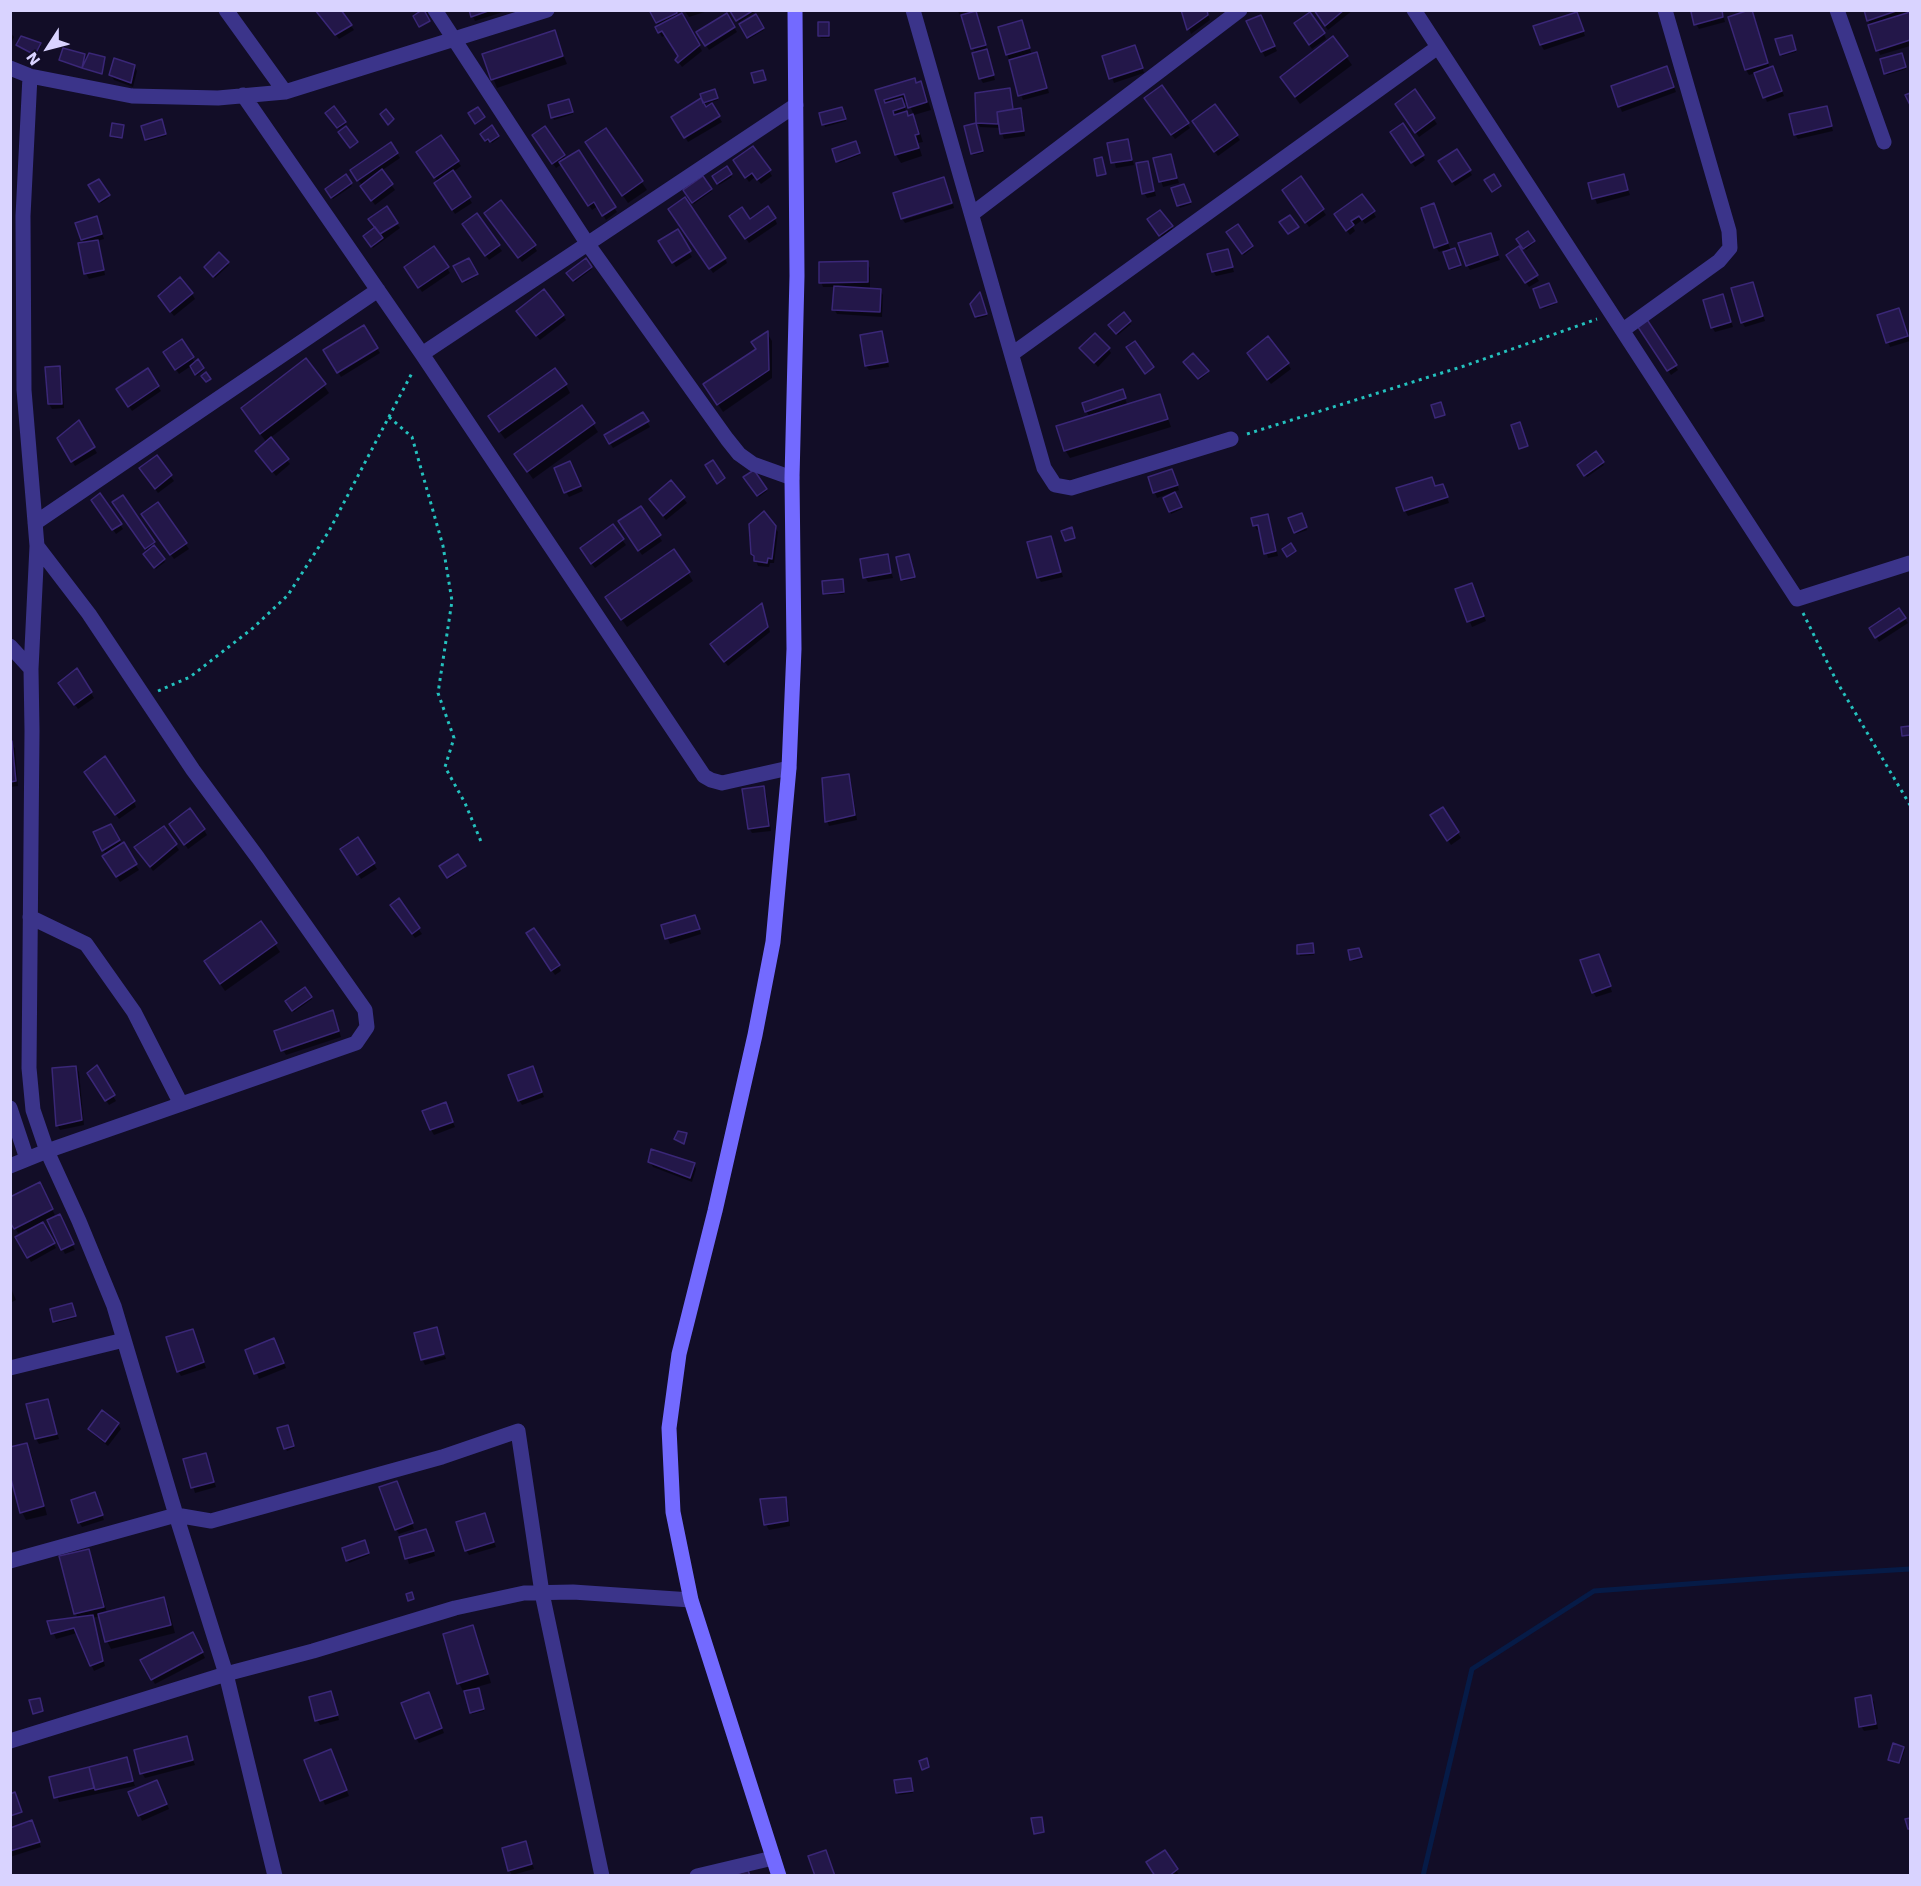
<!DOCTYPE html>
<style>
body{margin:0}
#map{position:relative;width:1921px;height:1886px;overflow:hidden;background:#120d27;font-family:"Work Sans",sans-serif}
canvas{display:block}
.frame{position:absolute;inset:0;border:12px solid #d9d3ff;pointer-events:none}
.north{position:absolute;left:18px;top:18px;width:60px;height:60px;-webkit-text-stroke:4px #120d27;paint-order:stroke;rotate:234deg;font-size:16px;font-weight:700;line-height:24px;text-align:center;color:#d9d3ff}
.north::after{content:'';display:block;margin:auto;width:21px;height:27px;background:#d9d3ff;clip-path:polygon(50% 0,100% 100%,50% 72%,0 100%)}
</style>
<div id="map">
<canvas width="1921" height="1886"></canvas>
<div class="frame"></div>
<div class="north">N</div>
</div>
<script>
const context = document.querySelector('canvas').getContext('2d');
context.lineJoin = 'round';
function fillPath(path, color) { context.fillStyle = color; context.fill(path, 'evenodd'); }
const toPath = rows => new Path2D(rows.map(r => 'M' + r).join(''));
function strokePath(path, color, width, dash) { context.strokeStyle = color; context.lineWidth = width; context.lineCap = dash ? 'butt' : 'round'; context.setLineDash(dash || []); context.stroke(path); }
const shadow = toPath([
 [316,10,340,10,354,30,339,39],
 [470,10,509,10,475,21],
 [651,10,675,10,678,17,682,15,702,51,682,67,677,60,680,56,666,35,662,37,657,28,659,27],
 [684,10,711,10,689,17],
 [734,10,758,10,739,22,732,12],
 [957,10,976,10,995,80,983,83,980,78,975,54,963,14,960,15],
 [1182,10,1207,10,1210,20,1191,34],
 [1316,10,1353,10,1328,30,1318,17,1315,12],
 [1722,10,1725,22,1699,29,1696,24],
 [1865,10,1910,10,1910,46,1880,55],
 [1577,14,1585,36,1544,50,1541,45],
 [726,15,737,32,709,50,698,32],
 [755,16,764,30,749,39,741,25],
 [1754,16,1770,69,1775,73,1784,96,1767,102,1756,73,1749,75,1746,70,1730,18],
 [1263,21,1277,51,1265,57,1248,22],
 [1021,22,1032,55,1037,54,1040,59,1049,93,1023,100,1007,54],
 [829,24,830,38,821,38,819,36],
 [1299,29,1324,34,1326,39,1312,49],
 [10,32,14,37,10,45],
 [554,32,567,64,497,88,484,55],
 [22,37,40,45,41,46,36,56,18,46,17,45],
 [1333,38,1352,65,1300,104,1286,85],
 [1792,39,1796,52,1782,56,1781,54],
 [1137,51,1144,73,1114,83,1104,56],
 [84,55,83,66,104,59,103,75,62,62,61,60],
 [1902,56,1906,69,1887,75,1886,73],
 [134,66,137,71,133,87,114,80,111,75],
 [1669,73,1676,92,1622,112,1612,87],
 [914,80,917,84,920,83,925,91,931,110,914,115,908,102,903,104,909,117,912,116,917,124,923,142,918,143,922,156,901,163,896,155,877,92],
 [1009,90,1014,111,1020,110,1023,115,1025,136,1004,139,1000,128,980,127,977,122],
 [1415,92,1437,124,1419,137,1400,109],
 [716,93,718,100,705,104,702,95],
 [569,102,573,114,554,120,549,106],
 [1149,103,1187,123,1190,128,1175,139],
 [711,105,722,122,688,142,673,117,705,109],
 [1826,107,1833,131,1798,139,1795,135],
 [333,108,346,124,339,129,327,113],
 [843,111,846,121,825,127,821,114],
 [162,123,166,136,148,141,147,139],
 [976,124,983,153,973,155,972,153],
 [123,126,122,139,113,138,112,136],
 [1196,126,1237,136,1240,140,1218,156],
 [492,127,499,138,492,143,490,140,487,142,482,134],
 [606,130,647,190,628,203,592,151],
 [1395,137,1422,155,1425,160,1415,167],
 [537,140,564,156,566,159,578,152,617,212,606,220,598,206,592,210,562,164,556,168],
 [1127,141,1134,165,1116,168,1109,144],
 [856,144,860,155,839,163,838,161],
 [397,153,400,158,381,171,395,190,375,205,355,175],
 [1170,155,1179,183,1163,187,1154,159],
 [421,157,458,162,461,166,453,172,472,203,455,214,438,188,438,182],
 [1147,162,1156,196,1147,198,1144,193],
 [1440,162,1469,170,1472,175,1455,186],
 [738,166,769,171,772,176,761,184,755,177,749,182],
 [726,168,732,177,719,185,714,177],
 [346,176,352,186,333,199,327,190],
 [1623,176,1630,195,1597,204,1590,184],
 [702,178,712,191,694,204,685,190],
 [1301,178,1326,215,1309,227,1287,195],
 [99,181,109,198,101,203,90,186],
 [1185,188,1191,204,1180,208,1173,189],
 [953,204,954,208,905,223,903,220],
 [1436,210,1451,251,1455,252,1461,267,1451,270,1444,250,1439,252,1436,247],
 [1160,212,1173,229,1162,237,1149,220],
 [1373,212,1376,217,1365,224,1362,220,1353,227,1355,231,1350,235,1339,220],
 [673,214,725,258,727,263,713,273],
 [477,216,502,251,489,260,467,229],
 [488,218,534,246,537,251,522,262],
 [775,219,777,224,749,243,734,221],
 [99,223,104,239,97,241,100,246,105,275,89,279,86,274,80,245,85,244,82,239],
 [397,224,400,228,373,248,365,237,376,228],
 [1238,226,1253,248,1244,255,1228,233],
 [677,231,692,257,676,267,660,242],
 [1527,233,1534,243,1526,250,1518,239],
 [1493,239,1500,260,1470,270,1467,265],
 [1518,248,1539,281,1529,287,1508,255],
 [1227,250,1234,272,1216,276,1213,271],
 [468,260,477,276,465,283,456,267],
 [585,260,592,269,575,282,568,273],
 [227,263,229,265,215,278,207,269],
 [867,263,870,268,870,290,880,290,883,295,882,317,837,314,834,309,835,287,823,287,821,282],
 [447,268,450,273,422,292,409,272],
 [1753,283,1765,321,1745,327,1742,322],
 [1550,287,1556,304,1543,309,1542,307],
 [192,294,195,299,174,316,162,301],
 [980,295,987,316,977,319,972,304],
 [1723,296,1733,327,1715,332,1712,327],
 [1898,310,1910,341,1890,347,1888,342],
 [1123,314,1131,324,1118,335,1110,325],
 [563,315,566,320,540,340,521,316],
 [1646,320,1678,370,1671,375,1638,325],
 [364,327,380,353,341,377,325,350],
 [767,333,772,341,772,378,723,412,710,392,757,349],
 [882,333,884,338,889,367,869,370,866,366],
 [182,341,195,363,198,361,204,370,197,376,191,366,179,374,168,357],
 [1081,348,1108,348,1111,353,1098,367],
 [1251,358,1288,364,1291,369,1271,384],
 [306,360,329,393,270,438,290,464,276,476,260,456,267,443,247,416],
 [1186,364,1207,371,1208,373,1200,380],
 [59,368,62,373,64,408,52,409,49,404],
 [147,370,161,391,132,411,121,394],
 [566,385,570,393,505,439,494,424],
 [1122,391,1128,406,1160,396,1171,427,1070,458,1065,450,1090,417,1086,411],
 [582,407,598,432,533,479,521,462],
 [643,414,650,427,613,448,606,436],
 [79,422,97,453,75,466,59,438],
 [1596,453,1604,465,1587,477,1579,466],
 [157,457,174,481,158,493,144,474],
 [572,468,583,491,569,497,566,492],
 [753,472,767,491,759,497,745,477],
 [1174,476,1179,490,1157,498,1149,478],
 [671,482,687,503,666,520,653,504],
 [1435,488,1445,491,1449,503,1408,516,1405,511],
 [1175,494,1182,509,1171,514,1165,499],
 [158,504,189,549,174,559,146,519],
 [96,505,120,524,123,529,116,534],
 [117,508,154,543,155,548,165,562,156,569,145,554,148,552],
 [640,508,662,541,642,555,623,526],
 [1301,514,1307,530,1296,534,1290,519],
 [1267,515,1270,520,1278,556,1268,558,1260,529,1257,530,1254,525],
 [612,526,626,545,595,568,584,554],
 [774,526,778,532,774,563,770,563,769,567,758,566,753,554],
 [1051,538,1063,577,1041,582,1038,577],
 [887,556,893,578,868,582,865,577],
 [909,557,914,579,903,581,902,579],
 [688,573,693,581,627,627,612,606],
 [843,583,844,594,825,595,824,594],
 [1457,590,1474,590,1486,621,1472,627],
 [762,605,770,632,728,666,715,650],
 [1899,610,1908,623,1879,642,1871,628],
 [77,670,94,698,78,709,63,688],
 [10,743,15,748,18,786,10,787],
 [848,776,851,781,857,820,829,826,827,821],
 [89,777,134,802,136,807,119,819],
 [763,787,766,792,771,831,752,833,749,828],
 [1442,809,1461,838,1451,845,1432,816],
 [110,826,139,870,120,882,104,856,106,855,95,833],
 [164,828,179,850,153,871,139,852],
 [174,829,204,830,207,835,188,849],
 [358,839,377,869,361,879,342,850],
 [458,856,465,868,449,879,441,867],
 [399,900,422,934,415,938,395,910],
 [697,921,701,934,670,944,663,926],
 [531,939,559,966,561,971,555,975],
 [275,944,280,952,225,991,210,969],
 [1298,946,1313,947,1314,955,1300,956],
 [1360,951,1362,959,1353,961,1352,959],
 [1601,960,1612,992,1596,997,1593,992],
 [305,989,312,999,294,1012,287,1002],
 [335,1017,341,1037,286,1055,283,1050],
 [76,1067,79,1072,84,1125,60,1130,57,1125],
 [96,1067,116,1101,109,1105,89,1074],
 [535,1073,544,1097,522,1105,519,1100],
 [445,1104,455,1127,434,1135,431,1130],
 [650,1162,694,1164,696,1169,692,1182,653,1167],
 [39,1184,55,1215,41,1222,56,1248,31,1262,17,1237,27,1232,25,1230,18,1233,10,1219],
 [49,1221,62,1221,75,1250,65,1254],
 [10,1286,16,1300,10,1303],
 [73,1307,75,1318,56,1323,54,1321],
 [192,1330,206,1368,181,1376,178,1371],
 [276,1345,286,1368,259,1379,247,1350],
 [445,1356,446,1359,425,1365,423,1361],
 [47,1401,59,1439,39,1444,36,1439],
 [118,1424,121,1429,108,1446,93,1434,90,1429],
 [279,1429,288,1429,294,1448,287,1451],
 [26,1445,31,1453,47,1515,26,1520,22,1512],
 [205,1454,216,1487,195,1493,185,1460],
 [397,1483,414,1529,399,1534,396,1529],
 [95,1494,104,1520,82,1527,79,1522],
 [785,1499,788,1504,790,1526,769,1530,766,1525],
 [484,1515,496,1547,469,1555,466,1550],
 [429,1536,435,1556,409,1564,401,1538],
 [365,1544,369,1555,349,1563,344,1549],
 [88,1550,92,1558,107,1613,164,1599,168,1607,175,1633,111,1649,107,1641,100,1616,93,1618,105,1666,94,1671,77,1633,56,1639,49,1622,78,1619,76,1614],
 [473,1627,477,1635,491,1683,477,1687,484,1711,472,1714,465,1690,463,1691,459,1683],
 [193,1634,205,1658,155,1684,142,1661],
 [333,1697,339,1720,320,1725,317,1720],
 [1871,1697,1874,1702,1878,1729,1864,1731,1861,1726],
 [431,1699,444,1733,419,1743,416,1738],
 [186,1738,195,1765,145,1778,142,1773],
 [1903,1748,1905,1750,1900,1764,1891,1761,1890,1759],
 [333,1756,349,1796,325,1805,306,1761],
 [126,1759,135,1786,59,1802,51,1778],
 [896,1781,911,1781,913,1793,898,1795],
 [159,1786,169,1809,142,1821,130,1793],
 [34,1827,41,1847,10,1857,10,1830],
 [526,1843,534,1869,512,1875,509,1870],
 [1164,1852,1179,1875,1178,1876,1156,1876]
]);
const stream = toPath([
 [1423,1876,1472,1669,1594,1591,1795,1576,1910,1569]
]);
const building = toPath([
 [315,10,341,10,352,25,335,35,315,10],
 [422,10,424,10,430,21,419,27,413,16,422,10],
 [469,10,491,10,471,17,469,10],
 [649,10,676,10,677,13,656,23,649,10],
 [731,10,754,10,736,21,730,11,731,10],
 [1181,10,1207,10,1208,15,1187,30,1181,10],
 [1314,10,1344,10,1325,26,1314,10],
 [1695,10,1722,10,1723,17,1694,25,1691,12,1695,10],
 [1749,10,1752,10,1768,63,1745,70,1728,17,1749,10],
 [1864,10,1899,10,1867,21,1864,10],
 [976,11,986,45,971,49,961,15,976,11],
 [1310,12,1325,33,1309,45,1294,23,1310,12],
 [1577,12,1584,31,1540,45,1533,26,1577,12],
 [1910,12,1910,40,1876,51,1868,25,1910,12],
 [682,13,700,45,678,63,675,60,678,56,662,31,658,33,655,27,682,13],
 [727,13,735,27,705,46,696,32,727,13],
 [756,14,764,28,747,38,739,24,756,14],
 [1261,15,1275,46,1261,52,1246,21,1261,15],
 [1022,20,1030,48,1006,55,998,27,1022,20],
 [818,22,829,22,829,36,818,36,818,22],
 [555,30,563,56,491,80,482,54,555,30],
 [1792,35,1796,50,1780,55,1775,39,1792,35],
 [21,36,41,43,35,55,16,45,21,36],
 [1333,36,1348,56,1295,97,1280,77,1333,36],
 [1135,45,1143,68,1109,79,1102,56,1135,45],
 [63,48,85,54,82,68,59,60,63,48],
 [987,49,994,75,979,79,972,53,987,49],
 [1037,52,1047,88,1018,96,1009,60,1037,52],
 [89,53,105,57,102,74,82,68,89,53],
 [1902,53,1906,67,1884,74,1880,59,1902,53],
 [114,58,135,65,131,83,109,75,114,58],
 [1667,66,1674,87,1618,107,1611,86,1667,66],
 [1773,66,1782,91,1763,98,1754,73,1773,66],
 [763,70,766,80,754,83,751,73,763,70],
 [915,78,916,83,921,81,927,102,908,108,904,94,884,100,885,103,902,98,905,107,893,111,894,115,907,111,908,116,913,114,919,134,915,135,919,148,895,155,875,90,915,78],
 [1162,85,1189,123,1171,135,1144,98,1162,85],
 [1010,88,1013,109,997,112,998,124,976,123,975,93,1010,88],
 [715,89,718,98,703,103,700,94,715,89],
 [1415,89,1435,118,1415,133,1395,104,1415,89],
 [1910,93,1910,105,1905,95,1910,93],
 [701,98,706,107,712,103,720,116,684,138,671,117,701,98],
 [569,99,573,112,551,118,548,105,569,99],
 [1215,104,1238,135,1214,152,1192,121,1215,104],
 [334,106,346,122,337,128,325,113,334,106],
 [1827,106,1832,126,1794,135,1789,114,1827,106],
 [478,107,485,117,475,124,468,113,478,107],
 [842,107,846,119,822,125,819,113,842,107],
 [1021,108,1024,131,1000,134,997,112,1021,108],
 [386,109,394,119,388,125,380,114,386,109],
 [162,119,166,134,145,140,141,126,162,119],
 [112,123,124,125,122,138,110,136,112,123],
 [976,123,983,151,971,154,964,126,976,123],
 [1403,123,1424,155,1411,163,1390,132,1403,123],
 [492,125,499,136,490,142,488,139,485,141,480,134,492,125],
 [346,126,358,142,350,148,338,132,346,126],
 [545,126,565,155,552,164,532,135,545,126],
 [606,128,643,181,622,196,585,142,606,128],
 [441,135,459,161,434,178,416,152,441,135],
 [1128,139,1132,160,1111,163,1107,143,1128,139],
 [856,141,860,153,836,162,832,149,856,141],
 [391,142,398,153,357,181,350,170,391,142],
 [753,146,771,170,757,180,752,173,745,178,733,160,753,146],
 [1457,149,1471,170,1452,182,1438,161,1457,149],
 [579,150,616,207,602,216,594,202,588,206,559,162,579,150],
 [1171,154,1177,178,1159,182,1153,158,1171,154],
 [1102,157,1106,174,1097,176,1094,159,1102,157],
 [1148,161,1154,191,1142,194,1136,163,1148,161],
 [727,166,732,174,717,184,712,176,727,166],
 [382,169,393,184,371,201,360,186,382,169],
 [453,170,471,197,452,210,434,183,453,170],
 [346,174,352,183,331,198,325,189,346,174],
 [1494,174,1501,186,1492,192,1484,180,1494,174],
 [1624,174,1628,190,1592,199,1588,183,1624,174],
 [703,176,712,189,692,203,683,190,703,176],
 [1301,176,1324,209,1305,223,1282,190,1301,176],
 [944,177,952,203,901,219,893,193,944,177],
 [99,179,110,195,99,202,88,185,99,179],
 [1184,184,1191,202,1177,206,1171,188,1184,184],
 [1362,194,1375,211,1362,220,1359,216,1351,221,1354,225,1346,231,1334,214,1362,194],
 [685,197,726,258,709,269,668,209,685,197],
 [501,200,536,245,518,258,484,213,501,200],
 [1434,203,1448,243,1434,248,1421,208,1434,203],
 [387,206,398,223,380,234,368,219,387,206],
 [768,206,776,218,745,239,729,216,742,207,750,219,768,206],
 [1160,210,1173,226,1159,236,1147,219,1160,210],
 [477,213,500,245,485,256,462,224,477,213],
 [1290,215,1299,227,1288,234,1279,222,1290,215],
 [97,216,102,234,81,240,75,223,97,216],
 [1238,224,1253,246,1242,254,1226,232,1238,224],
 [375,227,383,238,371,247,363,236,375,227],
 [678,229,691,251,672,263,658,241,678,229],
 [1528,231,1535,241,1523,249,1516,239,1528,231],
 [1491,233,1498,255,1466,266,1458,243,1491,233],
 [98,240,104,270,84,274,78,243,98,240],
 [434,246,449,267,418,288,404,267,434,246],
 [1519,246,1538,275,1525,283,1506,255,1519,246],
 [1455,248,1461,265,1449,269,1443,252,1455,248],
 [1228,249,1233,267,1212,272,1207,254,1228,249],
 [219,252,229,262,213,277,204,267,219,252],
 [469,258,478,274,462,282,453,266,469,258],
 [586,258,592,267,573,281,566,273,586,258],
 [868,261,868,282,819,283,819,262,868,261],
 [180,277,193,293,170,312,158,296,180,277],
 [1753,282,1763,316,1741,323,1731,288,1753,282],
 [1549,283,1557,302,1540,308,1533,289,1549,283],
 [834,286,881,289,880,312,832,310,834,286],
 [544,289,564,315,536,336,516,311,544,289],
 [980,292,987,314,975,317,970,304,980,292],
 [1723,294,1731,322,1711,328,1703,300,1723,294],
 [1899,308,1908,336,1886,343,1877,315,1899,308],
 [1124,312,1131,321,1116,334,1108,325,1124,312],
 [1646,318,1677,365,1667,371,1636,324,1646,318],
 [364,325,378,348,337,373,323,350,364,325],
 [768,331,769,370,717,405,703,384,756,349,751,342,768,331],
 [882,331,888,362,865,366,860,335,882,331],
 [1095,333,1110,348,1094,363,1079,348,1095,333],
 [1268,336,1289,363,1267,380,1247,353,1268,336],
 [182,339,194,357,175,370,163,352,182,339],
 [1135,341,1154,367,1145,374,1126,347,1135,341],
 [1193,353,1209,371,1198,379,1183,362,1193,353],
 [306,358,326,384,260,434,241,408,306,358],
 [198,359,204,368,195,375,190,366,198,359],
 [60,366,62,404,48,404,45,367,60,366],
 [148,368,159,386,128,407,116,389,148,368],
 [555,368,567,384,499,432,488,416,555,368],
 [206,372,211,379,206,382,201,376,206,372],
 [1123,389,1126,398,1085,412,1082,403,1123,389],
 [1160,394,1168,419,1064,451,1056,426,1160,394],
 [1441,402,1445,415,1435,418,1431,405,1441,402],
 [582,405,595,423,527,472,514,454,582,405],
 [643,412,649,421,609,444,604,435,643,412],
 [79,420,95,447,71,462,57,438,79,420],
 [1520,422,1528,446,1519,449,1511,425,1520,422],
 [271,437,289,459,272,472,255,451,271,437],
 [1596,451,1604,462,1584,476,1577,465,1596,451],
 [157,455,172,475,155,489,139,468,157,455],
 [713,460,725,478,717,484,705,465,713,460],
 [570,461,581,486,564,493,554,468,570,461],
 [1172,469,1178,485,1153,493,1148,477,1172,469],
 [754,470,767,489,757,496,743,477,754,470],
 [1432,477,1435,486,1443,484,1448,497,1404,511,1396,488,1432,477],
 [671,480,685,497,663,516,649,499,671,480],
 [1175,492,1182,507,1169,512,1163,498,1175,492],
 [100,493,122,524,112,530,91,500,100,493],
 [123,495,155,542,145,549,112,502,123,495],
 [158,502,187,543,170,555,141,514,158,502],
 [641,506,661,535,638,551,618,521,641,506],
 [764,511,776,526,772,559,768,558,767,563,754,561,754,556,751,554,749,524,764,511],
 [1302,513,1307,527,1294,533,1288,518,1302,513],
 [1268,514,1276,551,1264,554,1258,525,1253,526,1251,518,1268,514],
 [613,524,624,539,591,564,580,548,613,524],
 [1072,527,1075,538,1065,541,1061,531,1072,527],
 [1051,536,1061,572,1037,578,1027,542,1051,536],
 [1291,543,1296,551,1287,557,1282,549,1291,543],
 [154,545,165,559,154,568,143,554,154,545],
 [674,549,690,572,621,620,605,597,674,549],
 [888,554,891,573,863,578,860,559,888,554],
 [909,554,915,577,901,580,896,557,909,554],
 [843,579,844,592,823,594,822,581,843,579],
 [1472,583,1484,616,1467,622,1455,589,1472,583],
 [762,603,768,627,724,662,710,644,762,603],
 [1899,608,1906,618,1875,638,1869,628,1899,608],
 [77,668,92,692,74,705,58,683,77,668],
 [1910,726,1910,735,1902,736,1901,727,1910,726],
 [10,741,12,741,16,781,10,782,10,741],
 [105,756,135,801,115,815,84,772,105,756],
 [849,774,855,815,825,822,822,778,849,774],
 [764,786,769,826,748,829,742,789,764,786],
 [1443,807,1459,832,1447,841,1430,815,1443,807],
 [190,808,205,829,184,845,169,824,190,808],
 [111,824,120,840,102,851,93,832,111,824],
 [164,826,177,844,150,867,134,847,164,826],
 [358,837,375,863,357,875,340,849,358,837],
 [124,842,137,864,116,877,102,856,124,842],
 [458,854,466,866,447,878,439,866,458,854],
 [399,898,420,928,412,934,390,905,399,898],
 [695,915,700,929,665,939,661,925,695,915],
 [261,921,277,943,220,984,204,961,261,921],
 [534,928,560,965,551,971,526,933,534,928],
 [1313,943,1314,953,1297,954,1297,945,1313,943],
 [1359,948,1362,957,1350,960,1348,950,1359,948],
 [1599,954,1611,986,1592,993,1580,960,1599,954],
 [305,987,312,997,292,1011,285,1001,305,987],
 [333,1010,339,1031,281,1051,274,1031,333,1010],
 [97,1065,115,1095,105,1101,87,1073,97,1065],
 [76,1066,82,1120,56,1126,52,1068,76,1066],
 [533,1066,542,1092,518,1101,508,1075,533,1066],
 [446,1102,453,1122,430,1130,422,1111,446,1102],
 [678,1131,687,1133,684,1144,674,1139,678,1131],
 [651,1149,695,1163,690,1178,648,1162,651,1149],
 [40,1182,53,1209,14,1229,10,1222,10,1197,40,1182],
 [60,1214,74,1244,61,1250,47,1220,60,1214],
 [43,1222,55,1243,27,1258,15,1237,43,1222],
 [72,1303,76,1316,53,1322,50,1309,72,1303],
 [437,1327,444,1354,421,1360,414,1333,437,1327],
 [193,1329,204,1362,177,1372,166,1337,193,1329],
 [274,1338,284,1363,254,1374,245,1350,274,1338],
 [48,1399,57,1434,35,1439,26,1404,48,1399],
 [102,1410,119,1423,105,1442,88,1429,102,1410],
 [288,1425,294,1446,284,1449,277,1428,288,1425],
 [27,1443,44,1506,20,1513,10,1475,10,1447,27,1443],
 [206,1453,214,1482,191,1488,183,1459,206,1453],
 [397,1481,413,1523,395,1530,379,1487,397,1481],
 [95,1492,103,1515,78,1523,71,1500,95,1492],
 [786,1497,788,1521,764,1525,760,1499,786,1497],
 [485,1513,494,1542,465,1551,456,1522,485,1513],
 [426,1529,434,1551,405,1559,399,1537,426,1529],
 [365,1540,369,1553,346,1561,342,1548,365,1540],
 [89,1549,104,1607,74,1614,59,1556,89,1549],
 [412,1592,414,1599,408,1601,406,1594,412,1592],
 [164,1597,171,1625,105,1642,98,1614,164,1597],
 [93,1615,103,1661,90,1666,74,1628,51,1634,47,1621,93,1615],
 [473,1625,488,1674,457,1684,443,1634,473,1625],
 [193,1632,203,1652,151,1680,140,1660,193,1632],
 [479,1688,484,1709,470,1713,464,1691,479,1688],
 [331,1691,338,1715,315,1721,309,1697,331,1691],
 [429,1692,442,1728,415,1739,401,1703,429,1692],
 [1871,1695,1876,1724,1859,1727,1855,1698,1871,1695],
 [40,1698,43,1711,33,1714,29,1700,40,1698],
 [187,1736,193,1760,140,1774,134,1750,187,1736],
 [1893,1743,1904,1747,1899,1763,1888,1760,1893,1743],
 [331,1749,347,1790,320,1801,304,1760,331,1749],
 [127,1757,133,1781,95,1790,89,1767,127,1757],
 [927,1758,929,1767,922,1770,919,1761,927,1758],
 [89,1767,94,1788,54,1798,49,1777,89,1767],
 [911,1778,913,1791,896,1793,894,1780,911,1778],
 [157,1780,167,1804,138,1816,128,1792,157,1780],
 [15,1792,22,1812,10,1816,10,1794,15,1792],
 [1042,1817,1044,1832,1034,1834,1031,1818,1042,1817],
 [1910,1818,1910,1829,1908,1829,1905,1819,1910,1818],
 [32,1820,40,1842,10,1851,10,1828,32,1820],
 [526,1841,532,1864,508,1871,502,1848,526,1841],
 [826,1850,835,1876,815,1876,808,1856,826,1850],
 [1165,1850,1178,1869,1169,1876,1155,1876,1146,1862,1165,1850],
 [748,1870,750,1876,731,1876,748,1870]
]);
const path = toPath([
 [389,417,412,437,443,546,452,601,438,693,454,738,445,767,465,803,482,844],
 [1247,434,1464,366,1597,319],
 [1803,613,1837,682,1910,805],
 [158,691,190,677,253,628,288,595,329,531,413,371]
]);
const street = toPath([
 [226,10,285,92],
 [435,10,587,243,727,439,739,454,753,464,792,478],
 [913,10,1044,468,1055,485,1071,488,1231,439],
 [1414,10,1797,599,1910,563],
 [1837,10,1884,142],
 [10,68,30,76,132,96,218,98,285,92,547,10],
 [30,76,23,216,24,390,37,546,31,669,32,731,29,1068,33,1110,47,1151,79,1221,114,1306,176,1515,226,1674,275,1876],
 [243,95,422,354,704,776,711,780,722,783,789,768],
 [972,214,1240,10],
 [1623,330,1719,261,1730,248,1729,231,1665,10],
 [422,354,796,105],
 [1012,354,1438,47],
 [35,523,378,290],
 [10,646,31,669],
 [30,917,86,944,134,1012,181,1104],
 [10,1108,27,1159],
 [10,1166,47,1151,356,1043,367,1027,365,1010,258,858,193,770,89,614,37,546],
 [10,1368,124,1340],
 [10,1561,176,1515,211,1521,442,1457,518,1431,542,1593,602,1876],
 [10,1741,226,1674,313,1651,455,1608,524,1593,573,1592,691,1600],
 [697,1876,773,1858]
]);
const secondary = toPath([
 [779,1876,691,1600,673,1512,669,1428,679,1354,715,1211,755,1035,773,942,789,768,794,649,792,478,797,276,795,10]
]);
fillPath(shadow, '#0007');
strokePath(stream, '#061b47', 5);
fillPath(building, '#231749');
strokePath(building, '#3a2777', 1.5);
strokePath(path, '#24c1be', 3, [3, 4.5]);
strokePath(street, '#3b348a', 15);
strokePath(secondary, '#736aff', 15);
</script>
